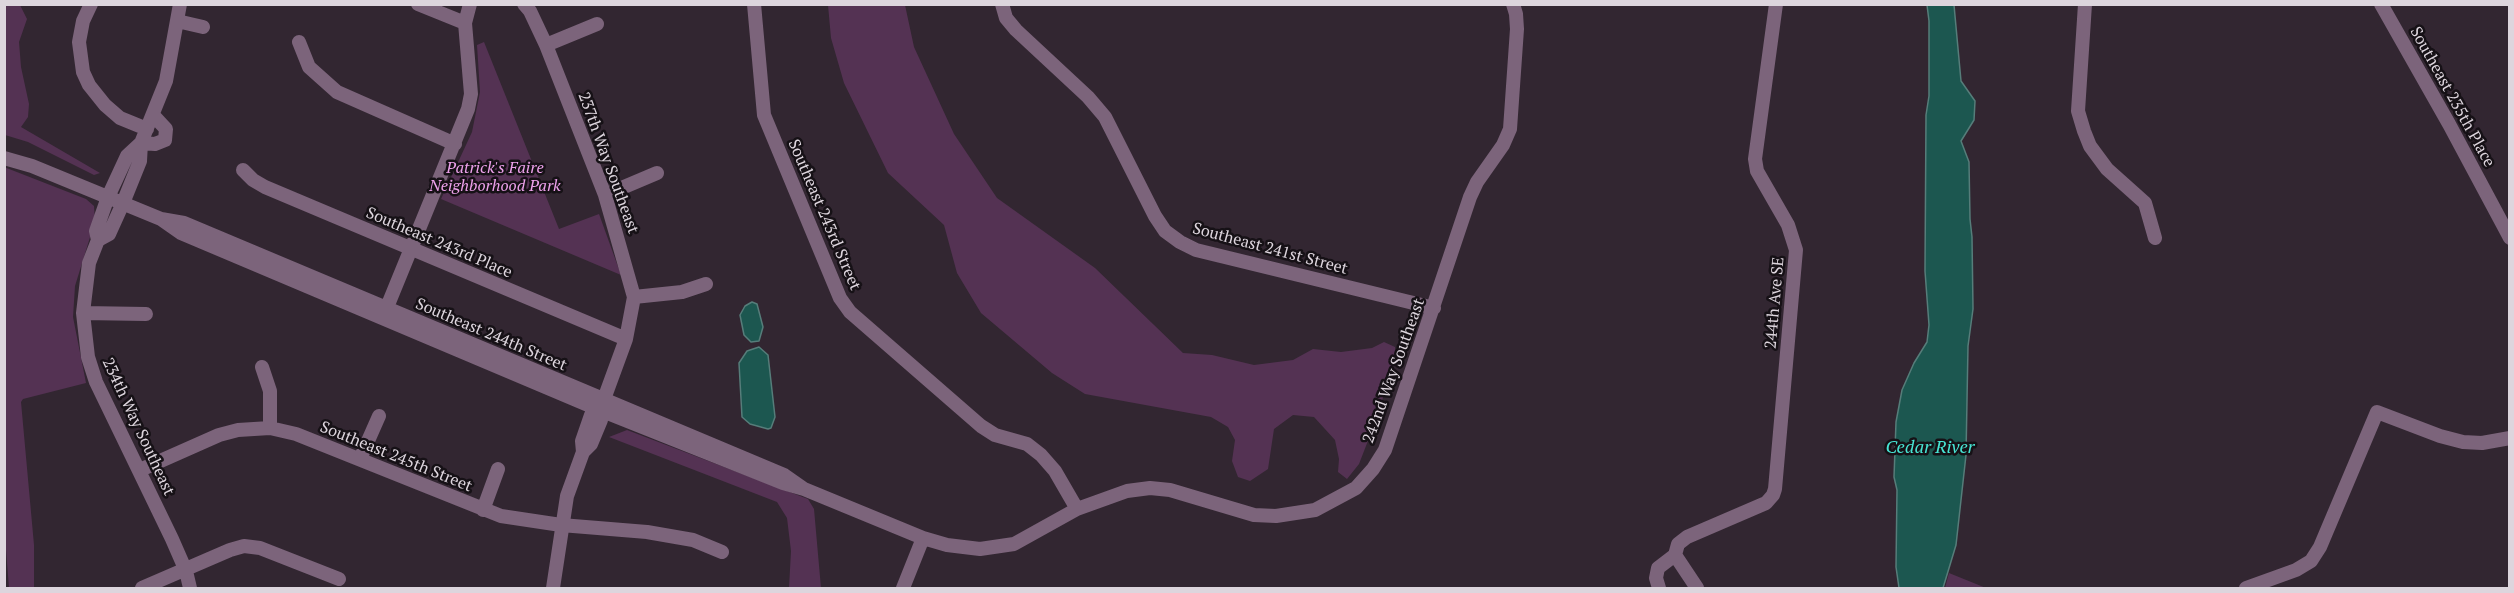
<!DOCTYPE html>
<style>
body{margin:0}
#map{position:relative;width:2514px;height:593px;overflow:hidden;background:#322631;font-family:"PT Serif",serif}
canvas{display:block}
.frame{position:absolute;inset:0;border:6px solid #ddd5dd;pointer-events:none}
</style>
<div id="map">
<canvas width="2514" height="593"></canvas>
<div class="frame"></div>
</div>
<script>
const context = document.querySelector('canvas').getContext('2d');
context.lineJoin = 'round';
function fillPath(path, color) { context.fillStyle = color; context.fill(path, 'evenodd'); }
const toPath = rows => new Path2D(rows.map(r => 'M' + r).join(''));
function strokePath(path, color, width, dash) { context.strokeStyle = color; context.lineWidth = width; context.lineCap = dash ? 'butt' : 'round'; context.setLineDash(dash || []); context.stroke(path); }
function drawText(font, color, halo, rows, align = 'center') {
  context.font = font + ' "PT Serif",serif'; context.lineWidth = 5; context.setLineDash([]); context.textBaseline = 'middle'; context.strokeStyle = halo; context.fillStyle = color; for (const [text, x, y, turn = 0] of rows) {
    context.save(); context.translate(x, y); context.rotate((+turn || 0) * Math.PI / 180); context.textAlign = isNaN(turn) ? turn : align; if (halo) context.strokeText(text, 0, 0); context.fillText(text, 0, 0); context.restore();
  }
}
const green = toPath([
 [4,5,20,5,27,19,19,42,21,67,29,104,28,117,21,127,100,173,94,175,28,142,5,135],
 [828,5,905,5,914,47,954,134,997,198,1095,268,1183,353,1212,355,1254,365,1293,360,1313,349,1341,352,1372,348,1384,342,1395,347,1395,362,1371,433,1359,464,1347,479,1338,472,1339,459,1335,440,1314,417,1293,415,1274,429,1268,469,1250,481,1238,477,1232,461,1235,440,1228,427,1211,417,1085,394,1052,373,981,313,957,273,944,225,888,173,844,83,831,38],
 [484,42,559,229,599,214,621,275,441,199,472,132,480,92,477,45],
 [4,167,86,199,94,206,95,221,75,286,73,317,86,383,23,399,21,402,34,545,34,588,9,588,5,537],
 [627,430,808,499,814,509,821,588,789,588,791,551,787,518,777,502,609,437],
 [1949,573,1986,588,1945,588]
]);
const water = toPath([
 [1927,5,1954,5,1961,81,1975,101,1974,120,1961,141,1969,162,1970,219,1972,237,1973,309,1968,346,1966,455,1956,545,1943,588,1899,588,1896,567,1897,490,1894,477,1896,422,1902,390,1914,363,1927,342,1929,325,1925,271,1926,115,1929,96,1929,21,1927,5],
 [752,302,757,304,763,327,759,341,751,342,744,335,740,315,745,306,752,302],
 [759,347,768,355,775,417,771,428,768,429,750,424,742,417,739,363,747,351,759,347]
]);
const minor = toPath([
 [91,4,83,21,79,42,83,72,89,85,105,105,120,118,147,129],
 [418,4,465,23],
 [524,4,530,11,546,45,605,195,634,297,626,339,600,410,601,420,591,444,583,452,582,441,591,415,600,410],
 [754,4,764,115,840,298,850,312,981,426,995,435,1027,444,1041,455,1055,471,1077,509],
 [1002,4,1006,18,1016,30,1088,97,1105,117,1155,216,1165,231,1180,242,1196,250,1434,308],
 [2085,4,2078,111,2084,131,2090,146,2107,169,2145,203,2155,238],
 [2381,4,2449,124,2510,238],
 [177,21,203,27],
 [299,42,309,67,337,92,455,144],
 [546,45,597,24],
 [141,143,140,161,123,203,109,234,98,240,89,263,83,313,88,357,96,382,172,539,186,571,190,588],
 [141,143,155,144,165,140,166,129,153,115],
 [4,158,32,166,161,219,181,233,600,410,783,483,804,489,784,475,184,223,161,219],
 [243,170,253,180,265,187,626,339],
 [605,195,657,173],
 [98,240,96,231,108,197,127,156,141,143,166,81,180,4],
 [634,297,682,292,706,284],
 [83,313,146,314],
 [383,317,468,109,471,94,465,23,470,4],
 [262,367,270,391,270,428],
 [360,459,379,416],
 [140,470,219,435,238,430,270,428,296,434,501,516,561,525,647,532,693,540,722,552],
 [804,489,923,538,947,545,980,549,1014,544,1077,509,1127,491,1150,488,1170,490,1254,515,1276,516,1315,510,1356,488,1373,469,1385,450,1470,197,1477,182,1503,145,1510,129,1517,29,1516,14,1513,4],
 [483,510,498,469],
 [1675,555,1697,588],
 [142,588,230,550,244,546,260,548,339,579],
 [553,588,567,496,583,452],
 [903,588,923,538],
 [1659,588,1656,578,1658,568,1675,555,1678,544,1687,537,1766,503,1773,495,1775,489,1796,250,1788,225,1757,171,1755,159,1776,4],
 [2246,588,2296,570,2311,561,2320,547,2377,412,2440,436,2463,442,2482,443,2510,438]
]);
const streetNames = [
 ["Southeast 235th Place",2452,97,61],
 ["237th Way Southeast",608,163,70],
 ["Southeast 243rd Street",824,215,67],
 ["Southeast 243rd Place",439,243,23],
 ["Southeast 241st Street",1270,249,15],
 ["244th Ave SE",1775,303,-85],
 ["Southeast 244th Street",491,335,23],
 ["242nd Way Southeast",1394,371,-70],
 ["234th Way Southeast",138,427,65],
 ["Southeast 245th Street",396,457,22]
];
const parkNames = [
 ["Patrick's Faire",495,168],
 ["Neighborhood Park",495,186]
];
const waterNames = [
 ["Cedar River",1930,448]
];
fillPath(green, '#543253');
fillPath(water, '#1c5750');
strokePath(water, '#567d7a', 1.5);
strokePath(minor, '#7c647b', 14);
drawText('16px', '#ddd5dd', '#161116', streetNames);
drawText('italic 16px', '#eda1eb', '#161116', parkNames);
drawText('italic 18px', '#48e6d5', '#161116', waterNames);
</script>
